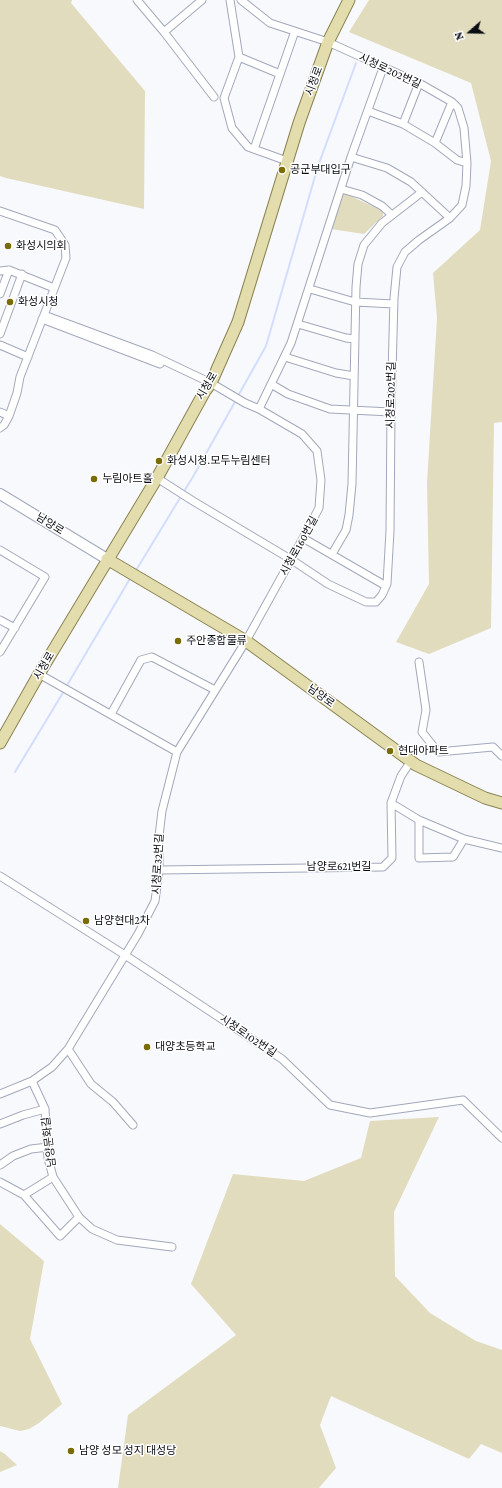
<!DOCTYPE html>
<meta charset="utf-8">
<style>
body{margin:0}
#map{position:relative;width:502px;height:1488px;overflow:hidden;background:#f8f9fd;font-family:"Crimson Pro",serif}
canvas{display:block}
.north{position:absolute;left:450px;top:12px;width:40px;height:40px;-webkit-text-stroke:3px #fff;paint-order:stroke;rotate:250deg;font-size:11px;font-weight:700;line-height:16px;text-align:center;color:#090b12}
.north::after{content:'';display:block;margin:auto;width:14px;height:18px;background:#090b12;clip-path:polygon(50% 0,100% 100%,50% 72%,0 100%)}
</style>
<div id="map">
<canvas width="502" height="1488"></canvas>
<div class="north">N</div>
</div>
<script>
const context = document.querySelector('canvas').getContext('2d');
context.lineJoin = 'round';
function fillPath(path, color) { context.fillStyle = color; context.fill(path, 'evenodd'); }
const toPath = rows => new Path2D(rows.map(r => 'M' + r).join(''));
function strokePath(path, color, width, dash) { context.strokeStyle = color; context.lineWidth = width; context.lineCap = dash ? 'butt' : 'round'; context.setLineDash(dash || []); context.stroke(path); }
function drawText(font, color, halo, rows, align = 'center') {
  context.font = font + ' "Crimson Pro","Noto Sans KR",serif'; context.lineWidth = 3; context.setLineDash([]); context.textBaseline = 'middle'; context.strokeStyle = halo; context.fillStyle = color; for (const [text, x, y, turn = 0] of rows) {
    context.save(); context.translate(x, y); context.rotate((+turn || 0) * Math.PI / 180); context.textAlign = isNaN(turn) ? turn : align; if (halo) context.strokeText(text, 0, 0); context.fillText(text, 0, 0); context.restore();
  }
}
const green = toPath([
 [0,0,72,0,71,3,145,91,144,209,6,178,0,176],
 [369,0,502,0,502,422,494,423,491,628,429,654,396,642,429,584,427,483,437,318,433,273,480,230,491,161,471,83,349,32],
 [344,193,383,211,383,216,364,234,331,229],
 [439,1117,394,1212,395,1276,430,1313,476,1341,502,1350,502,1453,481,1444,469,1459,331,1396,320,1425,336,1468,319,1488,118,1488,128,1415,236,1335,191,1284,233,1174,304,1181,361,1158,370,1121],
 [0,1224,44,1261,30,1339,62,1404,39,1423,29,1429,20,1431,0,1426],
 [0,1451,5,1454,17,1465,0,1472]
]);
const stream = toPath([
 [238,396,266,346,318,166,356,63],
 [135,572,194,475,236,400],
 [66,687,131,577],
 [15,772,64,691]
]);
const minor = toPath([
 [137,0,164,32,214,97],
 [230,0,239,57,224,98,232,128,248,147,287,161],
 [164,32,202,0],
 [239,57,280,74],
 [368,111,403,124,435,143,457,160,467,163],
 [403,124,419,83],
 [435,143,452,102],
 [254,149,295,31],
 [351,157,387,168,411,182,450,218],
 [341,189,362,195,382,206,392,215],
 [0,211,55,230,65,245,66,258,44,315,152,355,211,383,245,403,259,409,302,434,317,451,321,480,319,508,303,538,246,641,177,752,162,811,159,836,159,870,155,901,138,934,68,1049,52,1067,32,1081,0,1094],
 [0,271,9,270,54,288],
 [310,289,355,302,394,304],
 [0,294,9,270],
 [42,319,160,364],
 [298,324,346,338,355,339],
 [0,334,22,274],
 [0,345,28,357],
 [285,357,336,373,354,376],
 [271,384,288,394,330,409,391,412],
 [259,409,291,343,351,157,383,68],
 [0,412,9,416],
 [0,428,4,425,9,416,17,393,20,377,44,315],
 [157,478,193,501,292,560,328,584,366,602,376,602,382,595,387,584,390,531,391,412,394,298,397,267,405,252,419,240,450,218,462,205,466,186,467,163,464,128,458,108,452,102,419,83,328,42,270,23,241,0],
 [303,538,386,586],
 [0,550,45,577,0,652],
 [332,554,346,530,349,515,352,484,356,287,358,264,364,245,382,223,422,192],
 [0,620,15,628],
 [419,662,426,710,422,732,438,752,493,747,502,756],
 [39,674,177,752],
 [111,714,141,660,152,657,215,690],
 [391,803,401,776,411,761],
 [419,820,464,839],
 [159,870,383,867,392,858,391,803,419,820,419,858,453,857,464,839,502,848],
 [0,876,125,955,282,1059,330,1105,370,1113,463,1100,502,1138],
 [68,1049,91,1084,113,1102,133,1125],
 [32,1081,45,1109,48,1158,53,1177,79,1217,92,1229,117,1240,172,1247],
 [0,1124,23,1115,45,1109],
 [0,1165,13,1156,31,1149,48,1147],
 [0,1182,24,1195,60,1236,79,1217],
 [24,1195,53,1177]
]);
const secondary = toPath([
 [0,494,107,559]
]);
const primary = toPath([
 [107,559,246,641,416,765,485,798,502,803],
 [0,743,39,674,157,478,205,391,211,383,238,322,299,123,328,42,349,0]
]);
const markers = [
 [282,170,4,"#796c05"],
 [8,246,4,"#796c05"],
 [10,302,4,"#796c05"],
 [159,461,4,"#796c05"],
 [94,479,4,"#796c05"],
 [178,641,4,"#796c05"],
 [390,751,4,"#796c05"],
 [86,921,4,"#796c05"],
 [147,1047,4,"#796c05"],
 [71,1451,4,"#796c05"]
];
const streetNames = [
 ["시청로202번길",390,71,25],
 ["시청로",314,81,-70],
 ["시청로",207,386,-60],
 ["시청로202번길",391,395,-89],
 ["남양로",50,524,32],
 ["시청로160번길",299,546,-61],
 ["시청로",44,666,-60],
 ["남양로",321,696,36],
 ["시청로32번길",158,864,-87],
 ["남양로621번길",339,867],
 ["시청로102번길",248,1036,34],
 ["남양문화길",49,1142,-97]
];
const poiNames = [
 ["공군부대입구",290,170],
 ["화성시의회",16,246],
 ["화성시청",18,302],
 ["화성시청.모두누림센터",167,461],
 ["누림아트홀",102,479],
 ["주안종합물류",186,641],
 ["현대아파트",398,751],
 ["남양현대2차",94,921],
 ["대양초등학교",155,1047],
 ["남양 성모 성지 대성당",79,1451]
];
fillPath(green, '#e1dcbd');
strokePath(stream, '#d3deff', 2);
strokePath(minor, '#a2a8bb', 9);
strokePath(secondary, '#a2a8bb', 12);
strokePath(primary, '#8a8352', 13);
strokePath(minor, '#fff', 7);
strokePath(secondary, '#fff', 10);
strokePath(primary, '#e3dcac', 11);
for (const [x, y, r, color] of markers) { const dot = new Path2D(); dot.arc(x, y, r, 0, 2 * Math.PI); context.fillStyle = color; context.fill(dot); strokePath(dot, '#fff', 1.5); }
drawText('11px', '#090b12', '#fff', streetNames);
drawText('11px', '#090b12', '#fff', poiNames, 'left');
</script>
